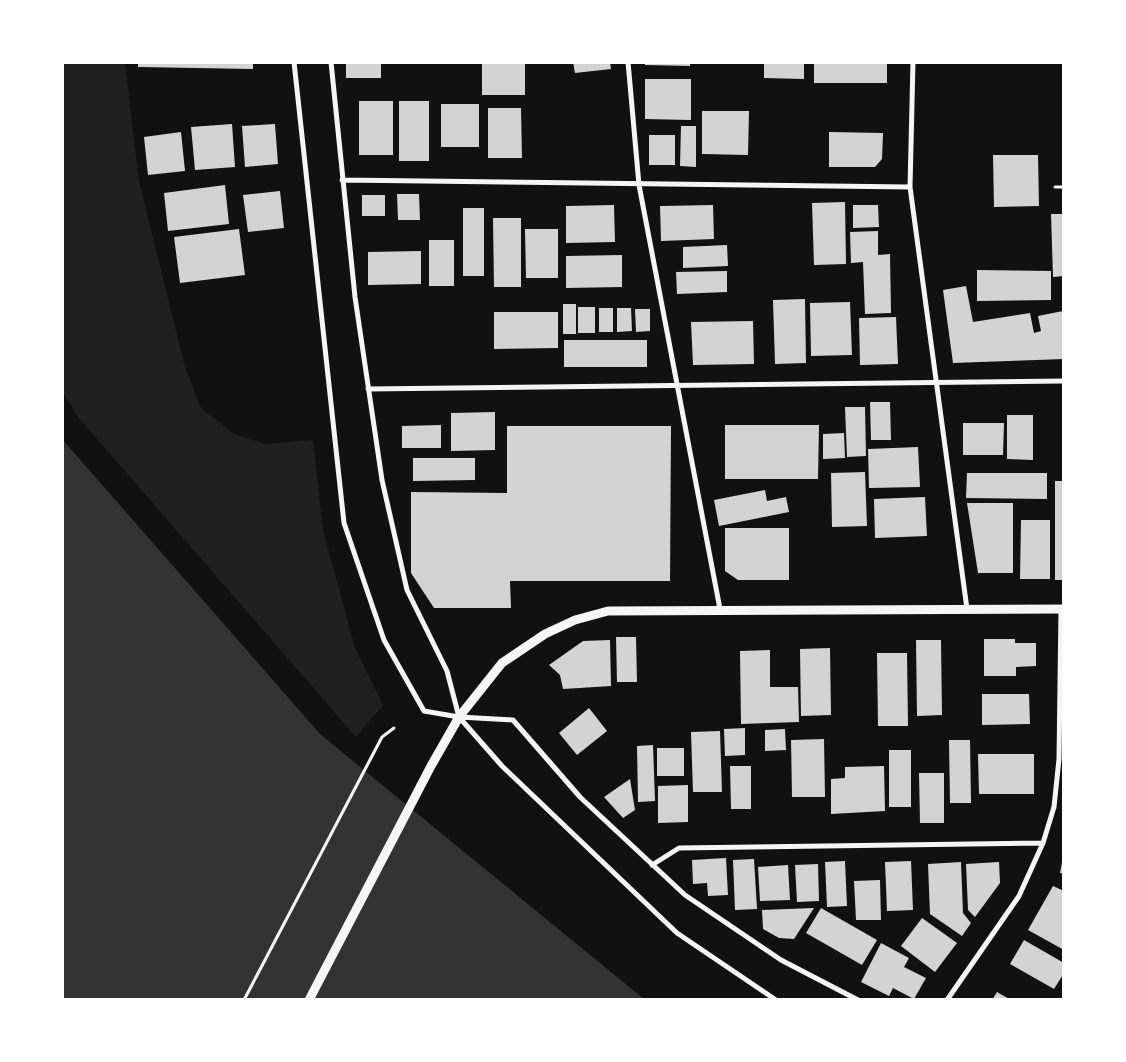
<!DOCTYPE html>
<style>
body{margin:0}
#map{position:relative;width:1126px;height:1062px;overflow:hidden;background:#111;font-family:"Varela Round",sans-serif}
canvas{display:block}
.frame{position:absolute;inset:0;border:64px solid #fff;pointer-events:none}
</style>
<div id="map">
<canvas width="1126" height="1062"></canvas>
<div class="frame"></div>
</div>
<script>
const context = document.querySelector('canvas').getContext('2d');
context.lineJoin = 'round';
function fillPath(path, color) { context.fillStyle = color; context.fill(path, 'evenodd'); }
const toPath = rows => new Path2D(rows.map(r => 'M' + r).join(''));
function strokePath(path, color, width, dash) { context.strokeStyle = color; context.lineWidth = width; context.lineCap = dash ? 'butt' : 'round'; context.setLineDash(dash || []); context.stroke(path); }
const green = toPath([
 [63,62,125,63,139,181,185,367,201,408,234,434,265,444,313,440,323,530,355,648,383,705,356,737,78,417,63,393]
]);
const water = toPath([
 [62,439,320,734,644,999,63,999]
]);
const building = toPath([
 [138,62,253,62,253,69,138,67],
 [346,62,381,62,381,78,346,78],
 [482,62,525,62,525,95,482,95],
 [573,62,610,62,611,69,575,73],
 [645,62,690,62,690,66,645,65],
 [764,62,804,62,804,79,764,78],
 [814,62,887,62,887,83,814,83],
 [645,79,691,79,691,120,645,119],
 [359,101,393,101,393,155,359,155],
 [399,101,429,101,429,161,399,161],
 [441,104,479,104,479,147,441,147],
 [488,108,521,108,522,158,488,158],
 [702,111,749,111,748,155,702,154],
 [232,124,235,167,195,170,191,127],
 [275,124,278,164,245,167,242,126],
 [681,126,696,126,696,167,680,166],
 [181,132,185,171,148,175,144,137],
 [829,132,883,133,882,159,875,167,829,167],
 [649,135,675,135,675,165,649,165],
 [993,155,1038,155,1039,206,994,207],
 [225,185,229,224,168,231,164,193],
 [280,191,284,228,248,232,243,195],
 [397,194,419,194,420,220,398,220],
 [362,195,385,195,385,216,362,216],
 [845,202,846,264,814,265,812,203],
 [614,205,615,242,566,243,566,206],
 [713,205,714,239,661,241,660,206],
 [853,205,878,205,879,227,853,228],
 [463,208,484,208,484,276,463,276],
 [1051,214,1064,214,1064,276,1053,277],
 [493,218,521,218,521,287,494,287],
 [239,229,245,275,180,283,174,237],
 [525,229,558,229,558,278,526,278],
 [878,231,878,255,890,254,891,313,865,314,863,262,851,263,850,232],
 [429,240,454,240,454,286,429,286],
 [727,245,728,266,683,268,683,247],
 [421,251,421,284,368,285,368,252],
 [622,255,622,287,566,288,566,256],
 [977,270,1051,271,1051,300,977,301],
 [727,271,727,292,677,294,676,272],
 [966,286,973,322,1030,313,1034,333,1041,331,1038,316,1063,311,1064,359,953,363,943,290],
 [805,299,806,363,775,364,773,300],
 [850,302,852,355,811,356,810,303],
 [563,304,576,304,576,334,563,334],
 [578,307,595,307,595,333,578,333],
 [599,308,613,308,613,332,599,332],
 [617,308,631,308,632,331,617,332],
 [635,309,650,309,650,331,636,332],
 [494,312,558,312,558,348,494,349],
 [896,317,898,364,860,365,859,318],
 [753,321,754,364,693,365,691,322],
 [564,340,647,340,647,367,564,367],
 [870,402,890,402,891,440,871,440],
 [845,407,865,407,866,456,847,457],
 [495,412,495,450,451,451,451,413],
 [1007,415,1033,415,1033,460,1007,459],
 [963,423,1004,423,1003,455,963,455],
 [441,425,441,448,402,448,402,426],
 [725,425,819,425,818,479,725,479],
 [507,426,671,426,670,581,510,581,511,608,434,608,411,573,411,492,507,493],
 [844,433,845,458,823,459,823,434],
 [918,447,920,487,869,488,868,449],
 [413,458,475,458,475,480,413,481],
 [865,472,867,526,832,527,831,473],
 [967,473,1047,473,1047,499,966,498],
 [1055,481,1064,481,1064,580,1055,580],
 [765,490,767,501,786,497,789,512,719,526,714,500],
 [925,497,927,536,875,538,874,499],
 [967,503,1013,503,1013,573,978,573],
 [1021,520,1050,520,1050,579,1020,579],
 [725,528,789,528,789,580,738,580,725,571],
 [616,637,636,637,637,682,617,682],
 [984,639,1015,639,1015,643,1036,643,1036,666,1016,667,1016,676,984,676],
 [610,640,611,686,563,689,560,675,549,665,583,641],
 [916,640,941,640,942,715,917,716],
 [830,648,831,715,801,716,800,649],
 [770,650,770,687,798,687,799,722,741,724,740,651],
 [877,653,907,653,908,726,878,726],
 [982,694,1029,694,1030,724,982,725],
 [589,708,607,731,577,755,559,733],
 [745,728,745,755,725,756,724,729],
 [785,729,786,750,765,751,765,730],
 [720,731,722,792,693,792,691,732],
 [824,739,825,797,792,797,791,740],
 [949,740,970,740,971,803,950,803],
 [653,745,655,801,638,802,637,746],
 [657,748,684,748,684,776,657,776],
 [889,750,911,750,911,807,889,807],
 [978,754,1034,754,1034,794,979,794],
 [730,766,751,766,751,809,731,809],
 [884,766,885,811,831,814,831,779,845,778,845,767],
 [919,773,944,773,944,823,920,823],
 [630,779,635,810,623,818,604,797],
 [688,785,688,822,658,823,658,786],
 [1063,857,1064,857,1064,874,1060,873],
 [726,858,728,895,708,896,707,883,693,884,692,860],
 [754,859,757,909,735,910,733,860],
 [845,861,847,906,827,907,825,862],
 [911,861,913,910,887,911,885,862],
 [961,862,963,913,971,923,962,936,930,914,928,864],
 [999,862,1000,883,975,917,968,910,966,864],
 [818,864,819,901,797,902,795,865],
 [788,865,790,900,760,901,758,867],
 [880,880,881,920,856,920,854,881],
 [1053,886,1064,891,1064,950,1028,930],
 [814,908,794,939,779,938,763,929,762,910],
 [821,908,877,940,862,965,806,933],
 [922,918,957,943,935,972,901,946],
 [1024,940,1064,963,1064,973,1054,989,1010,964],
 [881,943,909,958,904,967,926,978,914,999,893,988,889,996,861,982],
 [997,992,1011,1000,992,1000]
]);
const path = toPath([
 [1055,187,1064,187],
 [244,1000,382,737,394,728]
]);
const minor = toPath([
 [294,62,344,523,384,640,424,711,459,717,502,766,677,933,776,1000],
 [331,62,355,297,382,480,407,590,447,671,459,717,513,720,580,797,685,895,781,960,858,1000],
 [628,62,639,185,720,609],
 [913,62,910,187,967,609],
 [342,180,910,187],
 [368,389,1064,381],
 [652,865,679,848,1043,843],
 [947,1000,1019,896,1043,843,1054,807,1059,759,1061,609]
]);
const tertiary = toPath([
 [309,1000,431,766,459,717,502,663,545,634,575,620,608,611,1064,609]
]);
fillPath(green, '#202020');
fillPath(water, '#333');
fillPath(building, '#d3d3d3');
strokePath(path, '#f5f5f5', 3);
strokePath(minor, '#f5f5f5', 5);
strokePath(tertiary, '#f5f5f5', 9);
</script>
